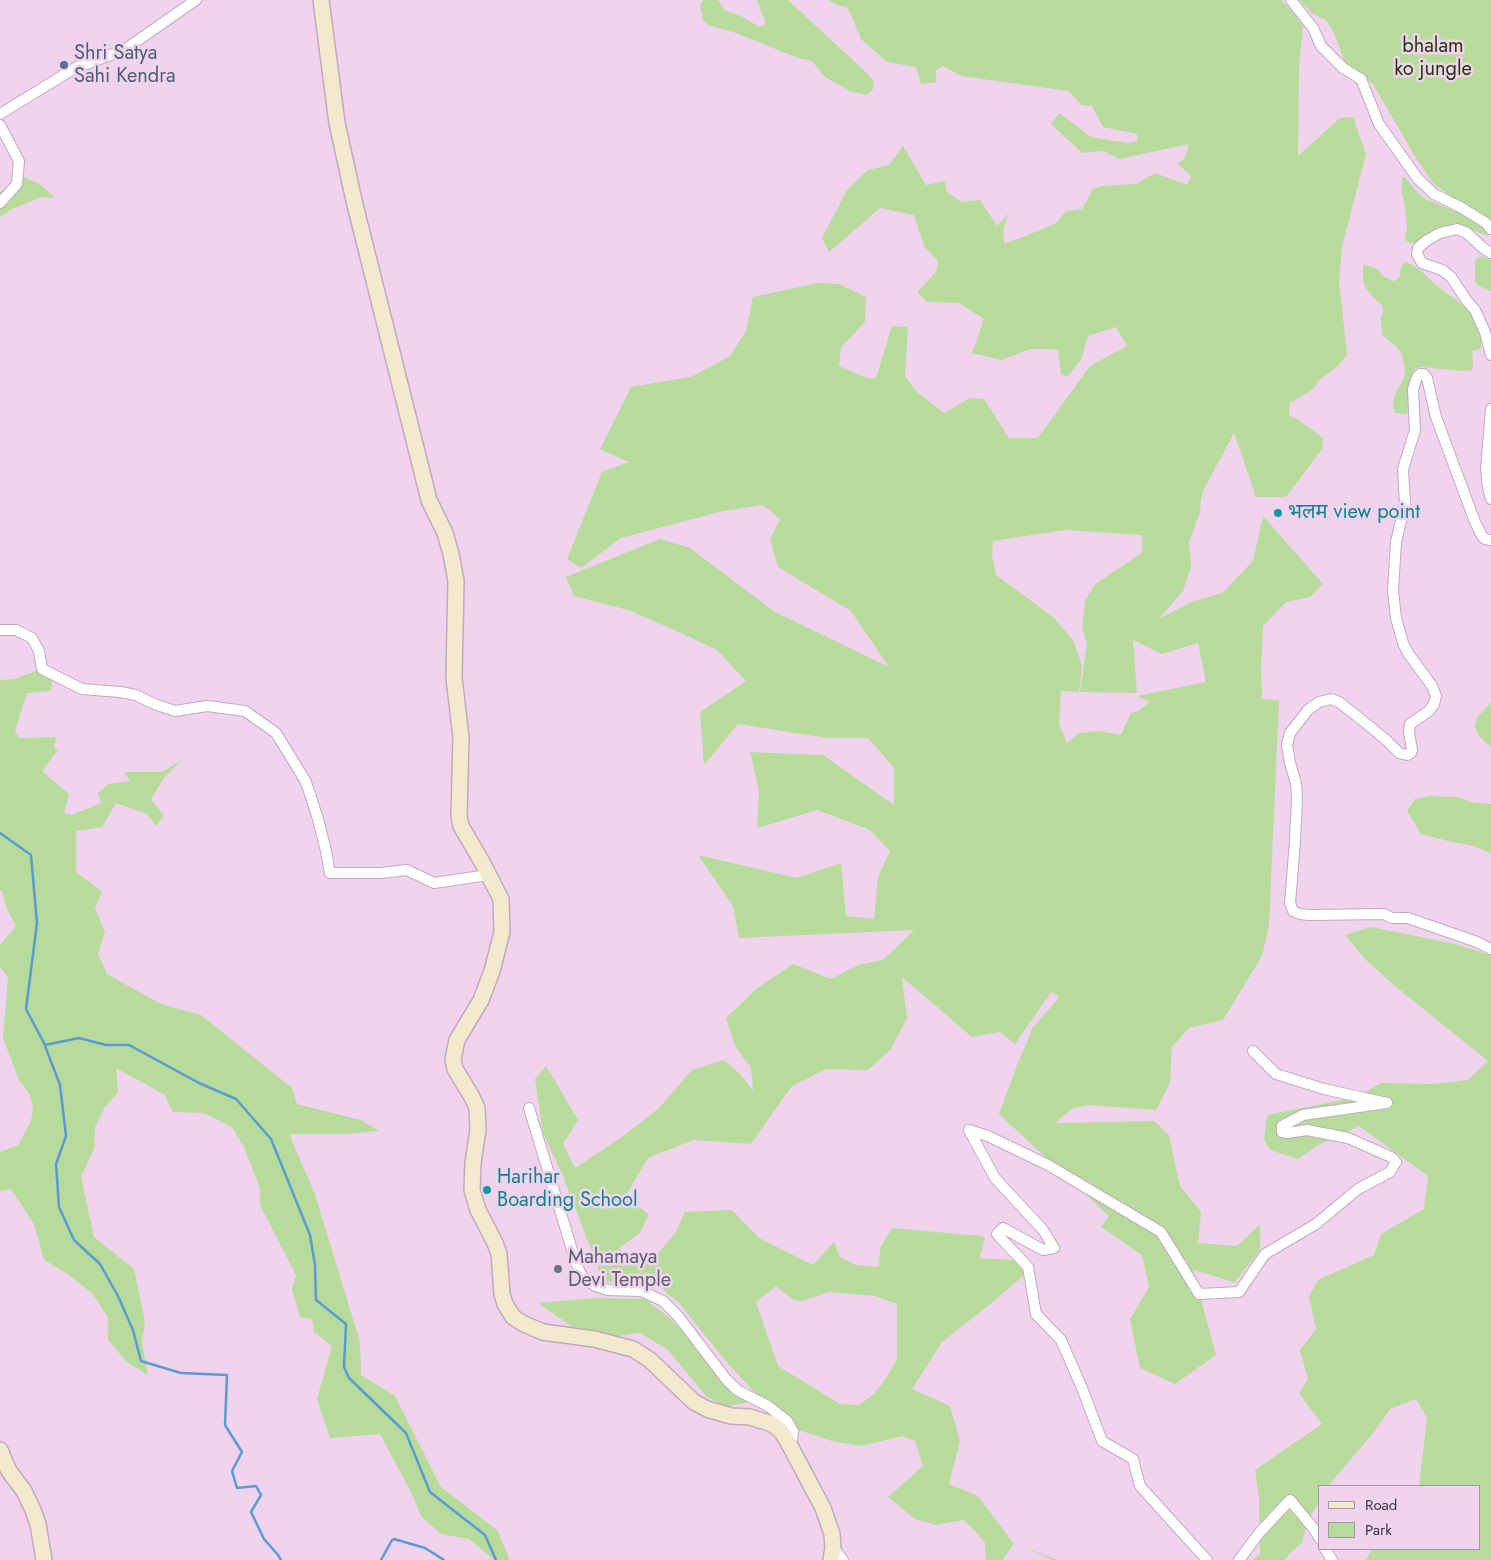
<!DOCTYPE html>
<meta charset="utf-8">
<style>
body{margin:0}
#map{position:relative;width:1491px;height:1560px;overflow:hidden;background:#f0d4ee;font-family:Jost,sans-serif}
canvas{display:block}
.legend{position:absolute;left:1318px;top:1485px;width:162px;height:65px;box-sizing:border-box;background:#f0d4ee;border:1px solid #a994a7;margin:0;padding:6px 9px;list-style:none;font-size:15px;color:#3e333d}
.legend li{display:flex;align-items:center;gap:10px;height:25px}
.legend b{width:25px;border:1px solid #a994a7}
</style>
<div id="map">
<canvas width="1491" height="1560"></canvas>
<ul class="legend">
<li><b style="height:6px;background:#f3eace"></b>Road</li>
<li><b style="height:14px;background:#b7db9a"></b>Park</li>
</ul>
</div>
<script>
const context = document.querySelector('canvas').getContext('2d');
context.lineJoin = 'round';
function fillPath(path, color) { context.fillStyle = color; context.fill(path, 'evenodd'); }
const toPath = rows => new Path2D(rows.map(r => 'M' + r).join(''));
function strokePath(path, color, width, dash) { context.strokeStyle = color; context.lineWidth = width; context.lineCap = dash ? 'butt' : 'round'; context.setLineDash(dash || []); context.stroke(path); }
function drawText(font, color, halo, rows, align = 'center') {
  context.font = font + ' Jost,"Noto Sans Devanagari",sans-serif'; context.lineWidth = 5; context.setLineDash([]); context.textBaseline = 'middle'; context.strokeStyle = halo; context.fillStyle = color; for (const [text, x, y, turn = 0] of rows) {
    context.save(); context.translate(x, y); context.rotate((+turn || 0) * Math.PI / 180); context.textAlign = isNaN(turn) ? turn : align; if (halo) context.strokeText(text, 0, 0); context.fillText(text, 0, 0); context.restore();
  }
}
const green = toPath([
 [703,0,718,0,724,10,743,17,759,27,766,24,757,0,788,0,870,76,874,82,873,89,867,95,852,92,825,77,812,61,798,58,736,33,708,25,703,20,700,4],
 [829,0,1281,0,1296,16,1303,27,1299,67,1298,156,1340,118,1353,117,1366,154,1342,247,1339,281,1347,355,1337,367,1319,380,1312,390,1290,403,1289,416,1296,418,1323,438,1322,449,1286,497,1256,497,1234,433,1204,489,1201,499,1200,512,1189,542,1191,566,1183,591,1159,619,1191,602,1222,593,1232,583,1253,561,1263,516,1323,584,1310,597,1286,602,1263,626,1261,666,1262,699,1279,700,1269,925,1262,956,1223,1020,1189,1028,1172,1047,1170,1083,1156,1110,1089,1105,1073,1108,1055,1123,1154,1121,1169,1135,1180,1186,1201,1212,1198,1243,1237,1246,1260,1224,1260,1250,1234,1283,1221,1278,1193,1270,1216,1355,1175,1384,1140,1368,1130,1319,1149,1287,1142,1255,1101,1227,1109,1216,999,1114,1018,1063,1033,1027,1057,1000,1058,995,1051,992,1015,1044,1000,1032,972,1037,902,977,907,1018,891,1049,868,1070,826,1069,791,1087,751,1144,693,1140,648,1158,625,1197,649,1214,640,1233,619,1248,632,1260,655,1257,676,1232,685,1212,732,1210,759,1238,813,1265,834,1242,840,1257,856,1265,879,1267,880,1248,892,1228,982,1236,985,1239,979,1258,1014,1260,1025,1274,993,1302,942,1342,912,1389,950,1406,960,1441,949,1484,978,1496,1013,1543,1057,1560,1052,1560,1014,1543,1003,1560,986,1560,985,1542,964,1520,936,1525,915,1519,888,1497,923,1466,915,1441,902,1436,861,1446,832,1441,793,1428,761,1399,729,1365,679,1303,661,1288,603,1281,563,1176,543,1133,535,1079,546,1066,578,1120,563,1144,575,1168,622,1137,659,1108,692,1070,724,1060,741,1075,753,1091,751,1068,735,1046,726,1018,756,989,793,964,831,979,858,965,883,960,914,930,739,938,733,906,698,855,797,878,841,863,846,916,874,919,878,877,890,851,870,830,817,810,757,828,759,791,750,752,823,755,894,805,894,768,868,738,827,738,738,724,704,765,700,712,746,681,717,650,679,632,628,610,574,596,566,577,660,539,690,548,775,612,889,667,851,611,778,567,770,540,780,519,763,505,723,511,621,538,581,568,567,559,602,472,629,462,600,449,631,387,691,377,730,356,746,331,753,297,818,283,839,284,866,297,865,322,841,347,839,366,867,378,876,378,892,326,908,327,905,376,916,391,944,413,970,398,984,399,1009,438,1038,438,1090,366,1127,346,1116,327,1088,336,1081,360,1067,377,1061,374,1058,351,1053,349,1031,349,1001,360,972,353,984,319,959,303,927,302,917,292,936,272,938,261,924,246,914,215,880,208,829,252,822,238,847,190,868,170,889,165,903,146,926,185,945,181,946,191,962,202,980,200,997,226,1009,213,1003,230,1004,243,1010,242,1055,224,1066,211,1082,209,1093,189,1101,186,1136,184,1155,173,1187,185,1191,176,1177,163,1184,160,1189,144,1119,159,1103,151,1082,153,1051,124,1059,113,1091,137,1128,143,1137,141,1137,134,1103,127,1092,106,1081,105,1069,91,961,76,943,66,936,70,936,82,921,84,916,67,887,62,861,39,848,8,835,4],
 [1065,530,1142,535,1142,553,1095,584,1085,601,1082,629,1087,643,1080,692,1137,693,1133,640,1162,654,1198,643,1206,682,1137,696,1150,702,1138,711,1131,713,1121,735,1099,731,1079,733,1067,743,1059,724,1061,691,1079,692,1082,666,1073,640,1053,617,996,575,992,556,993,541],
 [776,1286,793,1300,803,1301,828,1292,875,1296,897,1304,897,1360,882,1384,873,1395,859,1405,840,1404,778,1366,756,1302],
 [1299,0,1491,0,1491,223,1449,195,1433,183,1416,158,1373,84,1350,67,1344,60,1334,33,1326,20,1313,14],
 [24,177,40,184,55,198,41,197,10,210,0,217,0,192],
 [1403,177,1405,177,1415,190,1425,199,1460,213,1482,227,1486,230,1488,236,1465,227,1453,225,1445,227,1416,244,1408,242,1405,239,1407,227,1405,207,1402,193,1402,178],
 [1481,256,1491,260,1491,291,1479,286,1475,282,1475,260],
 [1406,262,1419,269,1438,287,1470,310,1482,342,1480,349,1472,351,1473,364,1472,370,1462,371,1421,367,1414,369,1410,388,1407,414,1395,413,1393,406,1395,394,1404,378,1405,369,1402,355,1396,346,1382,335,1381,319,1383,311,1382,305,1371,295,1365,286,1363,281,1363,267,1364,265,1372,267,1377,269,1384,277,1394,281,1399,278,1402,264],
 [42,669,52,681,51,691,27,693,15,731,19,738,56,737,54,747,58,750,42,771,69,794,64,813,72,815,101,803,98,793,108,784,130,781,124,772,162,772,183,759,164,778,151,799,164,816,156,826,147,814,116,803,102,827,76,831,76,872,102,891,95,908,105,932,98,954,107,974,161,1004,201,1015,292,1088,297,1104,361,1120,379,1131,346,1134,289,1134,315,1194,360,1342,361,1375,395,1396,441,1487,497,1530,510,1560,494,1560,469,1539,441,1534,421,1516,412,1494,380,1434,330,1438,317,1399,332,1346,314,1332,312,1319,300,1317,292,1289,296,1275,260,1205,260,1188,244,1147,233,1128,204,1113,173,1112,165,1095,116,1068,118,1092,105,1107,95,1127,94,1149,81,1177,94,1237,134,1269,145,1322,142,1342,148,1375,127,1362,108,1340,108,1318,93,1294,69,1275,44,1260,34,1224,11,1189,0,1191,0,1152,18,1145,31,1121,33,1107,29,1093,19,1080,3,1038,8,978,0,967,0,945,16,926,6,907,2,891,0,890,0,680,14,679],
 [1491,703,1491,747,1478,735,1475,727,1477,717],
 [1429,796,1458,797,1471,802,1491,804,1491,853,1473,846,1448,841,1421,834,1407,811,1415,799],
 [1371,927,1455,944,1491,955,1491,1560,1366,1560,1372,1549,1480,1549,1480,1486,1419,1486,1427,1417,1416,1399,1390,1409,1373,1433,1328,1486,1320,1486,1320,1501,1309,1518,1302,1542,1290,1553,1285,1560,1252,1560,1260,1555,1259,1497,1255,1470,1322,1424,1299,1393,1308,1379,1300,1350,1316,1329,1309,1297,1318,1280,1374,1255,1381,1234,1424,1209,1428,1176,1359,1126,1317,1146,1298,1159,1270,1150,1264,1139,1267,1115,1357,1097,1381,1083,1433,1084,1468,1080,1488,1061,1396,987,1364,958,1345,935],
 [596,1298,645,1299,671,1319,749,1402,725,1407,706,1396,668,1350,640,1333,617,1336,574,1328,538,1303]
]);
const stream = toPath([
 [0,833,31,855,37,923,26,1009,45,1045,79,1038,106,1045,129,1045,199,1083,236,1099,271,1139,310,1235,315,1265,316,1300,346,1324,344,1367,349,1378,406,1433,430,1492,485,1535,496,1560],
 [45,1046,60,1085,66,1136,56,1164,59,1207,74,1240,100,1264,118,1296,133,1330,141,1361,181,1373,227,1375,225,1425,242,1452,232,1471,237,1488,256,1486,261,1495,251,1512,264,1539,278,1555,281,1560],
 [381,1560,392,1540,394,1539,425,1548,444,1560]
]);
const street = toPath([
 [1291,0,1313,28,1321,46,1343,68,1361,79,1379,124,1418,179,1434,194,1462,208,1486,223,1491,229],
 [0,114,75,68,124,50,196,0],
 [0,125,19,161,17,184,0,203],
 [1491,253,1483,248,1467,233,1457,229,1440,233,1426,241,1418,248,1417,254,1422,263,1442,270,1451,277,1467,301,1475,310,1485,332,1491,355],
 [1491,409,1486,469,1488,487,1491,499],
 [1491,540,1485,539,1482,536,1475,522,1436,417,1427,378,1424,374,1420,374,1417,377,1413,389,1415,430,1403,469,1405,504,1396,542,1393,591,1396,618,1403,643,1408,653,1432,686,1436,696,1434,704,1429,711,1410,724,1409,732,1412,750,1411,753,1407,755,1399,753,1386,740,1362,720,1339,702,1331,699,1319,702,1308,710,1290,733,1287,745,1290,763,1296,783,1297,798,1295,841,1290,903,1293,911,1300,914,1309,915,1384,914,1392,918,1408,918,1477,942,1491,949],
 [0,630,16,630,32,638,39,651,42,669,82,689,120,692,136,695,154,704,175,711,207,706,245,711,276,733,306,782,318,819,326,851,330,873,381,873,407,870,434,883,488,875],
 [529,1108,576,1263,581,1274,587,1281,596,1286,608,1290,641,1291,663,1301,678,1316,726,1379,737,1390,768,1406,787,1421,793,1431,792,1439,788,1442],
 [833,1548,843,1560],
 [1325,1549,1332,1560],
 [1207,1560,1140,1486,1133,1459,1102,1441,1082,1388,1061,1340,1036,1314,1028,1267,997,1234,1003,1228,1043,1250,1054,1248,1043,1230,995,1178,969,1130,988,1136,1048,1165,1161,1232,1199,1294,1239,1292,1265,1254,1316,1224,1358,1189,1390,1172,1396,1162,1391,1157,1348,1138,1307,1130,1287,1133,1282,1132,1282,1126,1303,1115,1387,1103,1324,1089,1276,1074,1253,1051],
 [1239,1560,1260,1532,1290,1500,1314,1529,1320,1539]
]);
const secondary = toPath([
 [321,0,337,123,355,205,429,500,445,533,451,554,456,581,454,678,461,737,459,816,461,826,482,862,501,899,502,932,492,971,481,1000,457,1040,453,1059,455,1069,472,1097,477,1108,478,1130,473,1163,472,1190,478,1210,495,1243,499,1254,502,1294,505,1304,513,1317,524,1324,543,1332,594,1339,633,1349,650,1360,694,1402,707,1409,731,1416,750,1417,772,1424,781,1431,788,1442,823,1508,832,1534,833,1548,831,1560],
 [0,1450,9,1471,24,1491,33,1510,38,1524,44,1560]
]);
const markers = [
 [64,65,5,"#5c6f8a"],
 [1278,513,5,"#0f9aa8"],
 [487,1190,5,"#0f9aa8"],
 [558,1269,5,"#6b7280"]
];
const parkNames = [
 ["bhalam",1433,47],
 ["ko jungle",1433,70]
];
const serviceNames = [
 ["Shri Satya",74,54],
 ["Sahi Kendra",74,77]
];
const cultureNames = [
 ["भलम view point",1288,513],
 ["Harihar",497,1178],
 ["Boarding School",497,1201]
];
const worshipNames = [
 ["Mahamaya",568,1258],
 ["Devi Temple",568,1281]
];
fillPath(green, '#b7db9a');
strokePath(stream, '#5c9ad4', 2.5);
strokePath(street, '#c2a8c1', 12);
strokePath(secondary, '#c2a8c1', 18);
strokePath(street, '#fff', 10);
strokePath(secondary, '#f3eace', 15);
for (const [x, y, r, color] of markers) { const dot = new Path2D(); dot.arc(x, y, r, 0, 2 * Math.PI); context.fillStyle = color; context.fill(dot); strokePath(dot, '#f0d4ee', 2); }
drawText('20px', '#223b05', '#f0d4ee', parkNames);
drawText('20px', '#4e5e75', '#f0d4ee', serviceNames, 'left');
drawText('20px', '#0d838f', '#f0d4ee', cultureNames, 'left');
drawText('20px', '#5b616d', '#f0d4ee', worshipNames, 'left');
</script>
